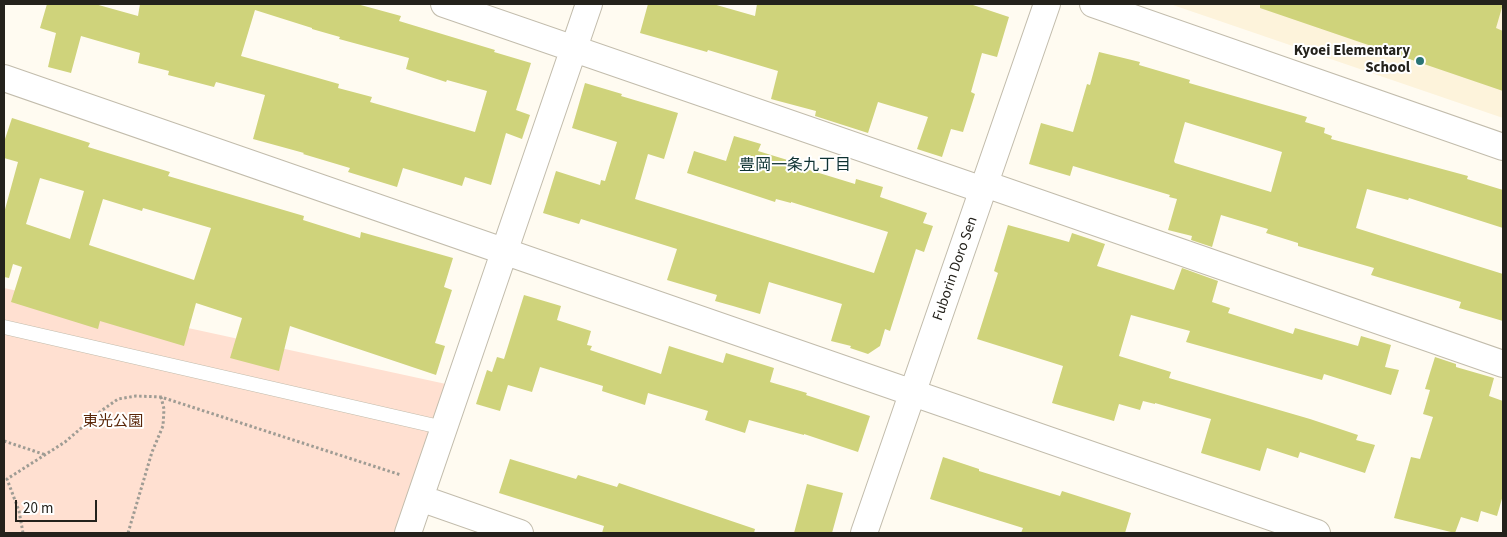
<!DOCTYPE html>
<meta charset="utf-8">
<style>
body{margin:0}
#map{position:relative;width:1507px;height:537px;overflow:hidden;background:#fffbf1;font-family:"Source Sans 3",sans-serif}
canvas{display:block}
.frame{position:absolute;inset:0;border:5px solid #24221c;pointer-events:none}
.scale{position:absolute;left:15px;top:500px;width:82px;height:22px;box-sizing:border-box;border:2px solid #24221c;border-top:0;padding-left:6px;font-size:15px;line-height:18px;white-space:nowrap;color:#24221c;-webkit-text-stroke:4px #fff;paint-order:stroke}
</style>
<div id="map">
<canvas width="1507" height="537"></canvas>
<div class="frame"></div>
<div class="scale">20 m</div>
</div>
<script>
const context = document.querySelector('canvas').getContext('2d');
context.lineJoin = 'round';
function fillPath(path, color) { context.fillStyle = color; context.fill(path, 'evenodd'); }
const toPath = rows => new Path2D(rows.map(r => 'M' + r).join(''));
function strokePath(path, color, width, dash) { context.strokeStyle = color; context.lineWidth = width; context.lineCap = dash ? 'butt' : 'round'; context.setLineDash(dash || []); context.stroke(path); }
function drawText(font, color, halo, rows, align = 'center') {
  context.font = font + ' "Source Sans 3","Noto Sans JP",sans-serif'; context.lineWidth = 4; context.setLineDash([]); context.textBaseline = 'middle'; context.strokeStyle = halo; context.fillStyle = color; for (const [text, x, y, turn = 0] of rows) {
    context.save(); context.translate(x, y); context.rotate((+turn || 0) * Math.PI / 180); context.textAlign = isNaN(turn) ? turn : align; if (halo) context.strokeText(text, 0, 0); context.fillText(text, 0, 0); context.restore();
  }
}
const built = toPath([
 [1170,4,1503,4,1503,118]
]);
const green = toPath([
 [4,288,446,384,394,533,4,533]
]);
const building = toPath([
 [47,4,95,4,138,16,140,4,357,4,401,16,399,21,495,50,494,52,531,63,516,110,530,115,522,139,506,133,491,185,465,177,462,186,403,168,397,187,348,172,350,168,303,154,304,153,253,139,265,95,216,82,214,87,168,75,169,71,138,63,140,53,81,36,71,73,48,67,56,33,40,28],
 [255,10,312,28,312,29,340,37,339,39,409,58,406,69,446,82,447,80,487,91,475,132,370,102,372,97,338,88,339,84,241,56],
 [648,4,713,4,755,16,757,4,970,4,1009,17,997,57,982,53,971,92,975,94,963,132,951,129,942,157,917,149,928,117,878,102,868,133,815,116,816,111,771,99,778,71,708,50,707,52,640,33],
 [1260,4,1503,4,1496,28,1503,31,1503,91,1260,8],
 [1099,52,1140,62,1139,65,1190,80,1189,83,1307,117,1305,122,1325,128,1324,133,1332,136,1331,139,1468,176,1467,179,1503,190,1503,228,1409,198,1408,200,1367,189,1356,228,1503,274,1503,321,1459,308,1461,302,1371,275,1374,268,1298,246,1298,243,1266,233,1268,229,1221,215,1212,247,1191,240,1192,236,1168,230,1177,199,1169,197,1170,195,1073,166,1070,176,1029,164,1041,123,1073,132,1087,84,1090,85],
 [1185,122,1282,152,1271,192,1175,163,1174,161],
 [585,83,622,94,621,96,678,113,664,159,648,154,635,199,874,273,888,232,791,202,791,203,776,199,775,202,687,173,694,151,726,161,734,136,761,144,758,151,794,162,793,165,855,184,856,179,883,187,880,197,927,213,923,223,933,226,924,252,916,249,890,331,885,329,880,346,868,354,850,348,851,346,831,341,842,304,769,282,760,314,733,306,715,301,717,295,667,280,677,249,581,219,579,224,543,213,556,171,600,185,601,180,605,181,617,142,572,128],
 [12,118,90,143,88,147,170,172,168,176,304,216,303,220,360,238,361,232,453,258,444,287,452,290,435,343,445,346,436,375,290,326,279,371,230,358,242,318,196,303,184,346,100,321,98,329,11,302,22,267,13,264,9,278,4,277,4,213,18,162,4,158,4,142],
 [40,178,84,191,70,239,26,224],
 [103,199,142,211,143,208,211,228,194,280,89,245],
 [1008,225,1069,242,1072,233,1105,244,1097,266,1174,290,1182,268,1218,281,1212,302,1230,308,1228,313,1293,334,1295,328,1358,346,1361,336,1391,345,1385,367,1399,370,1391,395,1324,374,1322,380,1186,342,1190,331,1131,315,1119,356,1171,372,1169,378,1310,419,1358,435,1356,440,1375,445,1365,473,1300,452,1298,458,1267,448,1260,471,1201,453,1211,419,1155,403,1155,404,1143,401,1140,410,1119,404,1114,421,1052,403,1063,366,977,339,998,273,994,271],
 [524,295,561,306,557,320,591,331,587,345,592,346,590,350,661,374,669,346,723,363,726,353,774,368,770,382,807,393,806,395,870,416,858,452,804,434,804,435,749,420,745,433,705,420,708,411,648,393,645,405,602,391,603,386,540,367,532,392,508,385,500,411,476,404,487,370,492,372,497,357,504,359],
 [1435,357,1456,364,1456,367,1494,378,1489,396,1503,401,1503,495,1497,516,1481,511,1478,522,1461,517,1455,533,1394,518,1411,457,1420,459,1433,417,1423,414,1430,390,1425,389],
 [943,457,979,469,979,471,1060,496,1062,491,1131,513,1125,533,1021,533,1023,528,930,499],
 [510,459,576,479,578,475,617,487,619,483,755,529,754,533,602,533,604,526,499,493],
 [807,484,843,493,832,533,794,533]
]);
const path = toPath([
 [4,441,46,455],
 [23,533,19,511,7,479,65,442,101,411,118,399,136,396,161,397,401,475],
 [128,533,152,452,163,426,164,409,161,397]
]);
const service = toPath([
 [4,327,444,428]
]);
const minor = toPath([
 [444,4,983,190],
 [1093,4,1503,147],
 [4,78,1317,533],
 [985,184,1503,364],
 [420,498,520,533],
 [408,533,589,4],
 [864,533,1047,4]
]);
const markers = [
 [1420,61,5,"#2a7475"]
];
const poiNames = [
 ["Kyoei Elementary",1410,52],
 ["School",1410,69]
];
const streetNames = [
 ["Fuborin Doro Sen",956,269,-71]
];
const parkNames = [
 ["東光公園",113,423]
];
const neighbourhoodNames = [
 ["豊岡一条九丁目",795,166]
];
fillPath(built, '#fdf3db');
fillPath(green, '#ffe0d1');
fillPath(building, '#cfd37b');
strokePath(service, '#c2bcac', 15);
strokePath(minor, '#c2bcac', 28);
strokePath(path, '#9f9c94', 3, [2.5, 2.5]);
strokePath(service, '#fff', 14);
strokePath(minor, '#fff', 26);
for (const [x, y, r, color] of markers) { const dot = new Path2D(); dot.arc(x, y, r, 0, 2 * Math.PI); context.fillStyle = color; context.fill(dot); strokePath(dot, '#fff', 2); }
drawText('bold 15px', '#24221c', '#fff', poiNames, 'right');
drawText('15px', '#24221c', '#fff', streetNames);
drawText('15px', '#5a2608', '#fff', parkNames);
drawText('16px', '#0e3232', '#fff', neighbourhoodNames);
</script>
